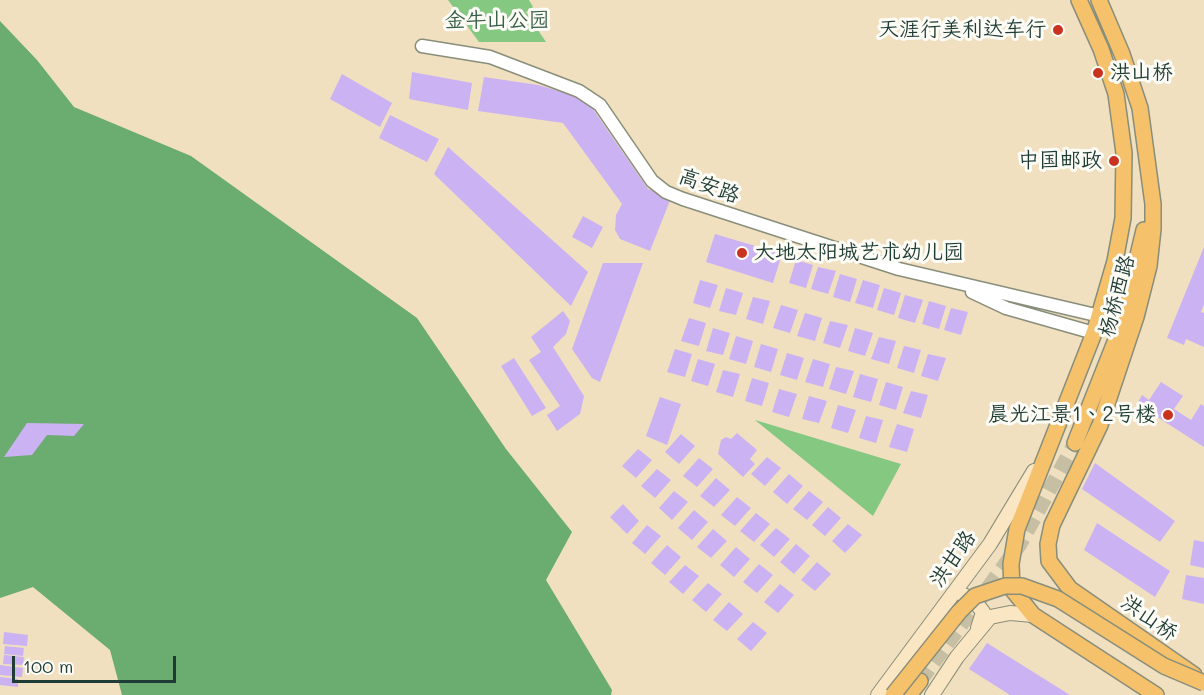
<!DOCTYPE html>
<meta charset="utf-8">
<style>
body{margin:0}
#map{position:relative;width:1204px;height:695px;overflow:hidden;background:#f1e0c0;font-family:Mali,sans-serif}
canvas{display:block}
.scale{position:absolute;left:12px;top:656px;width:164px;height:27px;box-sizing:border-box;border:3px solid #1f3d34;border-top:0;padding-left:8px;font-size:18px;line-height:21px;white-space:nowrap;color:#1f3d34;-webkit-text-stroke:4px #fdfcf7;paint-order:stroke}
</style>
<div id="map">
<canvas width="1204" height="695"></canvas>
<div class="scale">100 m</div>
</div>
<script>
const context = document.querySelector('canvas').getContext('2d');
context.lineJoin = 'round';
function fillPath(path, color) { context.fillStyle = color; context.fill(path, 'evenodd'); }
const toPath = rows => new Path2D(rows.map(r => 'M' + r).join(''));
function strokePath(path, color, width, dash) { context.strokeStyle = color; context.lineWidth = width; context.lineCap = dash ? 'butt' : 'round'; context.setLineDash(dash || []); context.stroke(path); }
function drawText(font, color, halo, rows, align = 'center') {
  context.font = font + ' Mali,"LXGW WenKai TC",sans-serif'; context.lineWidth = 6; context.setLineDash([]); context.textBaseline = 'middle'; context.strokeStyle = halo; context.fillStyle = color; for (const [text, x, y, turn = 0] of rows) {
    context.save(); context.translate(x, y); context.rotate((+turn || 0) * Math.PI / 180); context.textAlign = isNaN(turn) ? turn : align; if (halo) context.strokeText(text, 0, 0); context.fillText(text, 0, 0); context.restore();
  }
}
const green = toPath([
 [448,0,529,0,533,7,526,12,546,42,479,42],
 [755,420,901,464,873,516]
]);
const forest = toPath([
 [0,21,37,60,74,107,191,156,417,318,506,449,572,532,546,580,612,690,611,695,122,695,110,650,33,587,0,598]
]);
const building = toPath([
 [412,72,472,83,468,110,409,99],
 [342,74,392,103,380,127,330,99],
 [484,77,538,85,586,99,648,189,671,198,650,251,620,239,615,230,616,215,622,204,563,123,478,111],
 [390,115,439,139,427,162,379,138],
 [448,147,588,272,571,306,434,174],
 [583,216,603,227,592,248,572,237],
 [715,234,782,254,773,283,706,262],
 [1204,247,1204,304,1201,312,1204,313,1204,347,1186,339,1184,345,1167,338],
 [796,260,813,265,806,288,789,283],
 [603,263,643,263,600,382,592,378,572,349],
 [818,267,836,271,828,294,811,289],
 [840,274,857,279,850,302,833,297],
 [700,280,718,285,710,308,693,303],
 [863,280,880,285,873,308,855,303],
 [726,288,743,293,736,315,719,311],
 [884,288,901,293,894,315,877,310],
 [905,295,923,300,915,323,898,318],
 [753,297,770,301,763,324,746,319],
 [929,301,946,306,939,329,922,324],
 [781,305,798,310,790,333,773,328],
 [951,308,968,312,961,335,944,330],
 [563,311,570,321,566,334,553,347,584,396,580,414,557,431,547,415,560,406,529,360,541,352,531,337],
 [805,313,822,318,815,341,797,336],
 [689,318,706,323,699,346,681,341],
 [830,321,848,325,840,348,823,343],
 [713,328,730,333,723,355,706,351],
 [855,328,873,333,865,356,848,351],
 [736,336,753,341,746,364,729,359],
 [879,337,896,341,889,364,871,359],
 [761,344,778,349,771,372,754,367],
 [904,346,921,350,914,373,897,368],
 [675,349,692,354,685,377,667,372],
 [787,353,804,358,797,380,780,375],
 [928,354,946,358,938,381,921,376],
 [514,358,546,408,532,416,501,366],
 [698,359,715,364,708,386,691,381],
 [813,359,830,364,823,387,805,382],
 [836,367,854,371,846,394,829,389],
 [723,370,740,374,733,397,716,392],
 [860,374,878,379,871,402,853,397],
 [752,378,769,383,762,406,745,401],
 [886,382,903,387,896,410,879,405],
 [1161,382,1183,396,1174,409,1191,420,1201,404,1204,406,1204,447,1137,404,1142,395,1149,400],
 [779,389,797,394,789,417,772,412],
 [911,391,928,395,921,418,903,413],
 [809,396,827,401,819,423,802,419],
 [660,397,681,404,667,445,646,436],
 [838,405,856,410,848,433,831,428],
 [866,416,883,420,876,443,859,438],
 [27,423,84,424,74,436,47,435,32,455,4,457],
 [897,424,914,429,907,452,889,447],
 [737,433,757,450,750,459,755,464,743,477,718,454,721,440,726,437,731,439],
 [681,434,695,446,679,464,665,452],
 [638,449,652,460,636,478,622,466],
 [767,457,781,468,765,486,751,474],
 [699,458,713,469,697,487,683,476],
 [1095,463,1175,521,1160,542,1082,489],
 [657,469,671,480,655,498,641,486],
 [789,474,803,486,787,504,773,492],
 [716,478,730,490,714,507,700,496],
 [674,491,688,502,672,520,659,508],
 [809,491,823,502,807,520,793,509],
 [737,497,751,508,735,526,721,515],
 [623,504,639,521,627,534,610,517],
 [828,507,841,518,825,536,812,525],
 [694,510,708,522,692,540,678,528],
 [756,513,770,524,754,542,740,531],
 [1097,523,1170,571,1155,597,1084,550],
 [848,524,862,535,845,553,832,541],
 [647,525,661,536,645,554,632,543],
 [776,528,790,539,774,557,760,545],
 [713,529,727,541,711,558,697,547],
 [1194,540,1204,542,1204,568,1190,565],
 [796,544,810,556,794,574,780,562],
 [667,545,681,557,665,575,651,563],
 [736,547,750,559,734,577,720,565],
 [817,562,831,574,815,591,801,580],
 [759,564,773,575,757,593,743,582],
 [685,565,699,576,683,594,669,582],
 [1186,575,1204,578,1204,604,1182,599],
 [708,583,722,594,706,612,692,600],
 [780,584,794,595,778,613,764,602],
 [729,602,743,614,727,631,713,620],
 [753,622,767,633,751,651,737,639],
 [4,632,28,635,27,646,3,644],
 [987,643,1070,695,1010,695,969,669],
 [5,646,24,648,23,656,4,654],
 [4,655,24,657,23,665,3,664],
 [0,665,23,668,22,677,0,675],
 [0,677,18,679,18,687,0,685]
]);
const primaryTunnel = toPath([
 [920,681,1020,544,1075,443]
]);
const tertiary = toPath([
 [422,46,490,57,579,91,600,105,652,181,666,192,683,199,899,269,1100,316],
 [972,292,1006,308,1094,333]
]);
const secondary = toPath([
 [963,595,973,599,983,612,978,628],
 [878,695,990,544,1034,471],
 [932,695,957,657,990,617,1010,613,1033,615]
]);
const primary = toPath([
 [1079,0,1101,49,1116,94,1124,153,1123,218,1115,261,1094,333,1017,529,1011,564,1012,589,1033,615,1156,695],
 [1099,0,1122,54,1140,108,1153,204,1153,229,1149,266,1136,317,1100,425,1052,525,1048,544,1049,561,1070,589,1194,675],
 [1075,443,1121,327,1144,230],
 [909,695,920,681]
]);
const primaryBridge = toPath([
 [893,695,959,612,975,596,1005,586,1022,586,1058,599,1164,666,1204,683]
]);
const markers = [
 [1058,30,6,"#c8321e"],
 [1098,73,6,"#c8321e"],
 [1114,161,6,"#c8321e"],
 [742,253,6,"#c8321e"],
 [1168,415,6,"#c8321e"]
];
const parkNames = [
 ["金牛山公园",497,21]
];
const poiNames = [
 ["天涯行美利达车行",1046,30],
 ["洪山桥",1110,73,"left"],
 ["中国邮政",1102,161],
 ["大地太阳城艺术幼儿园",754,253,"left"],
 ["晨光江景1、2号楼",1156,415]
];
const streetNames = [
 ["高安路",709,186,20],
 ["杨桥西路",1117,296,-75],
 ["洪甘路",953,559,-55],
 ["洪山桥",1149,618,35]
];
fillPath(green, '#84c882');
fillPath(forest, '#6bac70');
fillPath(building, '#cbb2f2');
strokePath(primaryTunnel, '#c7bfa4', 15, [15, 8]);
strokePath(tertiary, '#888e7a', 15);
strokePath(secondary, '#888e7a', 16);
strokePath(primary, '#888e7a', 18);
strokePath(tertiary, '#fff', 12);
strokePath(secondary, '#fbe6c4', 14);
strokePath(primary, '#f5c16b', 15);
strokePath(primaryBridge, '#888e7a', 18, []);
strokePath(primaryBridge, '#f5c16b', 15);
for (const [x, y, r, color] of markers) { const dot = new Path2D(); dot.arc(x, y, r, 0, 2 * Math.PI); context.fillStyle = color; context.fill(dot); strokePath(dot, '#fdfcf7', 2); }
drawText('21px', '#386048', '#fdfcf7', parkNames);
drawText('21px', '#1f3d34', '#fdfcf7', poiNames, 'right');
drawText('21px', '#1f3d34', '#fdfcf7', streetNames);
</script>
